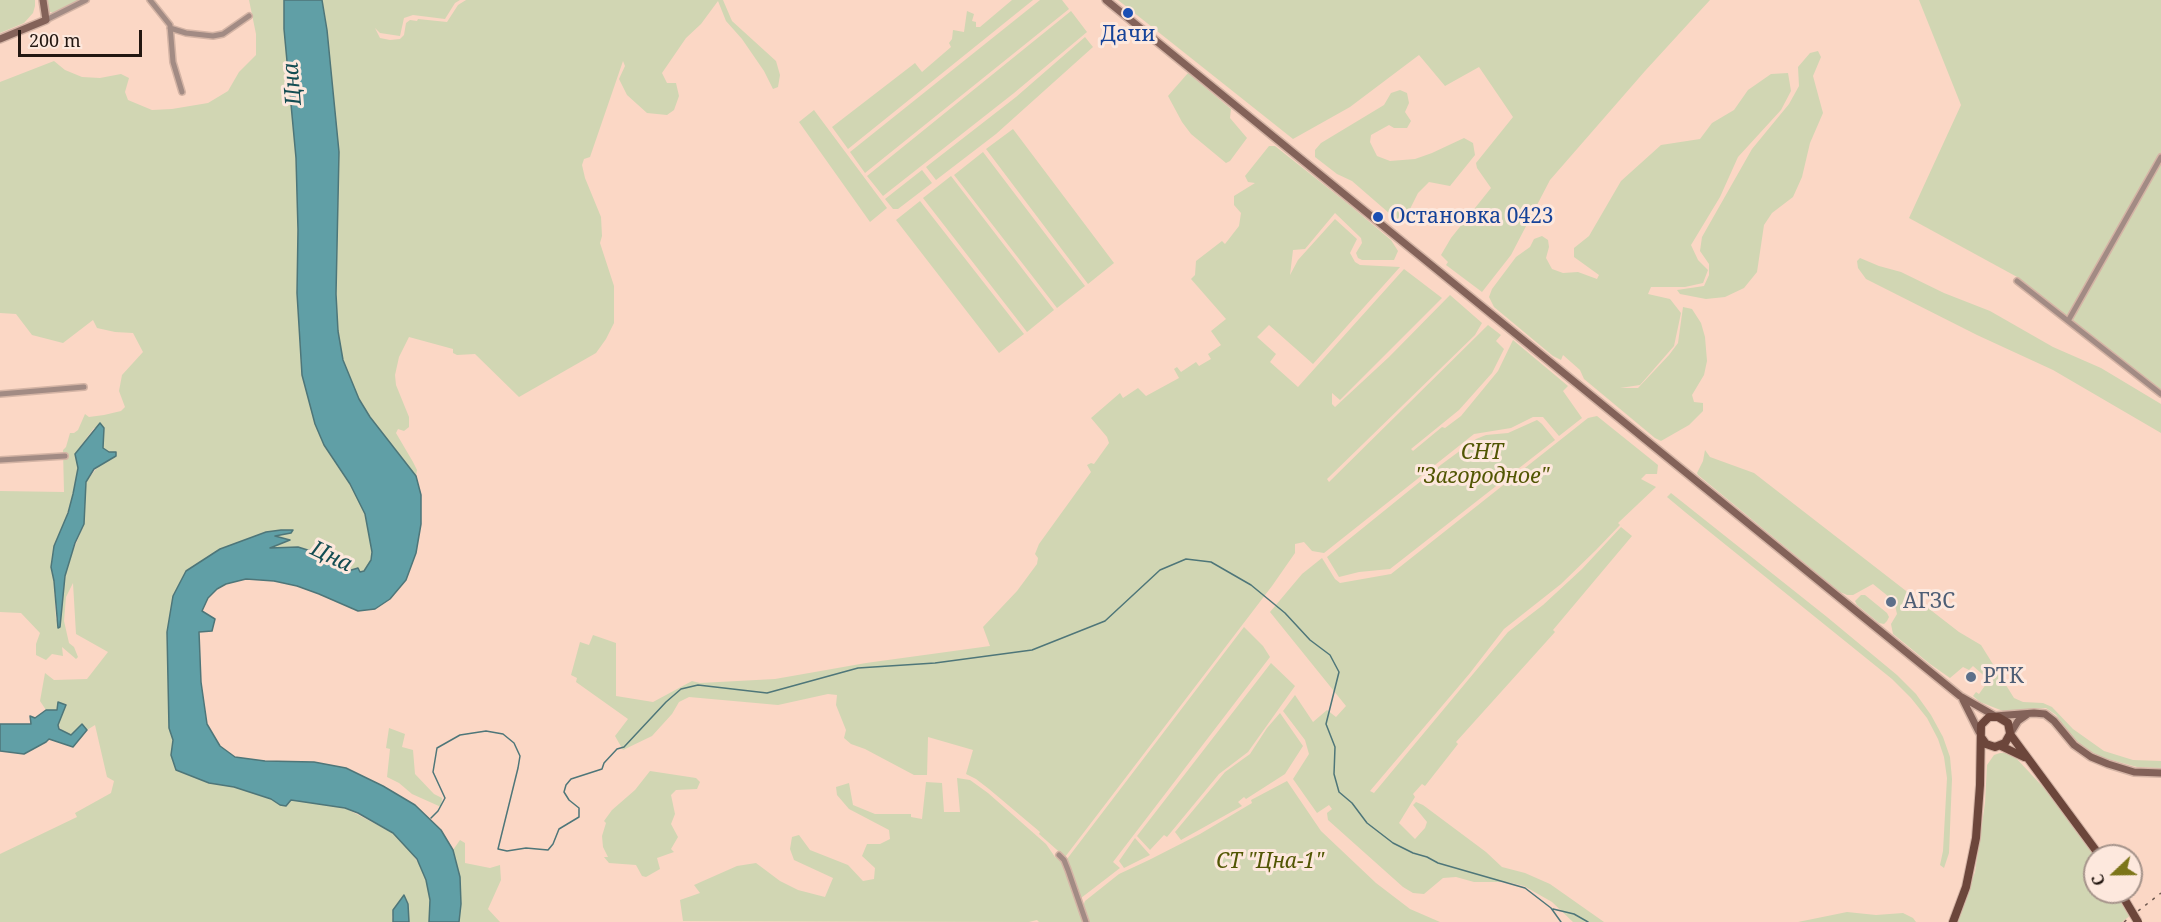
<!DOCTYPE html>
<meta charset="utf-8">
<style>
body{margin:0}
#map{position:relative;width:2161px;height:922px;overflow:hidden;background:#fbd7c5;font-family:"Noto Serif",serif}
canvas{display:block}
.north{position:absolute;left:2083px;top:844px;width:60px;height:60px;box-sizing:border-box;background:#fde8dd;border:2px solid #a6948b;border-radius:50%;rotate:248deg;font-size:16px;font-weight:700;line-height:24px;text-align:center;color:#231711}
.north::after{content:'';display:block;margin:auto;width:21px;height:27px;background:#7c7519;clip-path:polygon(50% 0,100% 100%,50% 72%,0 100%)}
.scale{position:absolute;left:18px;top:30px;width:124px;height:27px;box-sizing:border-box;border:3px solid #231711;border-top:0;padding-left:8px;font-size:18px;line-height:21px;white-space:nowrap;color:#231711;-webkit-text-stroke:4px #fde8dd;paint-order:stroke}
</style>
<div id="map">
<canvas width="2161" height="922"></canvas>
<div class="north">С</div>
<div class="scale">200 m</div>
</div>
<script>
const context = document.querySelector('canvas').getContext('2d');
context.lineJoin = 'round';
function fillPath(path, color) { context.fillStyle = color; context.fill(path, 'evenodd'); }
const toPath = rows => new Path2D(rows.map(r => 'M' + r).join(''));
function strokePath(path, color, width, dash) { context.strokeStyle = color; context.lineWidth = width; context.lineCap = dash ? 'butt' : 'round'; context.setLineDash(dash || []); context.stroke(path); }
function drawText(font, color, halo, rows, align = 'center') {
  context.font = font + ' "Noto Serif",serif'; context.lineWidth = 6; context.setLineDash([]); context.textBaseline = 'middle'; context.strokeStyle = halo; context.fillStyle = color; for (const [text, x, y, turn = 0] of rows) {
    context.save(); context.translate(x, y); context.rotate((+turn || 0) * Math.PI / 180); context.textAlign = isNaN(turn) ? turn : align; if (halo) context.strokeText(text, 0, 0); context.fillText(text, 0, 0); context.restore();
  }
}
const green = toPath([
 [0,0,35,0,35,6,33,13,24,23,0,33],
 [46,0,84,0,53,13,48,11],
 [249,0,284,0,284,29,296,158,298,230,297,293,302,375,324,445,350,484,365,514,372,552,371,560,364,571,348,571,331,560,268,548,289,539,273,536,291,533,291,530,281,530,266,532,220,549,186,571,167,632,169,728,173,740,171,755,176,770,209,783,234,787,271,799,280,805,291,800,345,808,393,833,409,849,419,864,426,880,430,900,429,922,409,922,408,904,392,916,393,922,0,922,0,854,77,817,75,813,111,793,114,781,107,777,95,725,87,730,82,724,71,735,64,733,58,725,57,710,46,710,40,701,45,673,54,680,87,679,108,652,76,634,73,583,66,597,64,621,69,643,74,647,78,657,76,659,62,647,63,656,52,654,46,660,36,655,36,644,40,633,21,613,0,612,0,491,64,492,63,450,66,447,70,433,74,433,78,430,85,414,89,417,104,415,121,411,125,407,119,391,122,375,143,352,133,333,115,332,97,328,93,320,63,343,32,335,16,314,0,313,0,82,54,61,65,70,82,77,100,78,121,74,129,78,125,92,128,100,152,110,172,109,208,103,228,91,239,72,256,55,256,34],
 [94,428,104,428,103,448,109,452,86,482,84,524,68,563,63,584,61,613,56,620,54,581,51,569,73,494,78,468,75,454],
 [322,0,460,0,455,3,445,19,413,15,404,18,400,36,380,33,375,28,380,38,390,40,400,39,404,35,406,23,410,20,417,21,418,19,447,22,458,5,466,0,723,0,732,21,776,61,780,75,778,87,773,89,764,71,742,39,726,21,718,1,701,24,686,38,662,73,667,83,676,83,679,96,674,110,667,115,647,113,627,95,619,79,625,66,623,61,590,157,584,159,582,165,585,178,601,217,602,236,600,243,614,286,614,323,606,339,596,353,519,397,475,354,457,355,453,353,453,349,409,337,399,357,395,375,396,385,409,417,409,427,404,431,398,429,396,433,413,462,417,470,416,476,370,417,359,399,343,360,338,331,336,294,339,152,327,30],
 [1012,0,1033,0,848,149,832,127,915,63,922,72,951,47,949,43,952,39,953,30,964,32,967,11,974,14,972,21,976,22,976,27,980,27],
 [1040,0,1062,0,1069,9,865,173,850,152],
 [1118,0,1710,0,1645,71,1550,180,1511,255,1482,292,1446,265,1448,262,1441,255,1451,238,1491,188,1477,168,1476,163,1513,117,1479,67,1445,86,1419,55,1350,107,1293,139],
 [1919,0,2161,0,2161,391,2019,278,1909,218,1961,105],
 [1071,11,1087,32,1014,93,883,196,867,176],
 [1085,37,1093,47,996,134,936,180,926,167,1016,97],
 [1818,51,1821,57,1813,76,1823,113,1810,143,1802,177,1793,197,1772,213,1764,225,1757,272,1744,288,1725,297,1706,299,1680,294,1677,290,1704,286,1709,275,1709,264,1700,251,1702,237,1752,149,1789,104,1799,86,1798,67,1810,53],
 [1188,73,1231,109,1230,118,1247,138,1230,161,1226,163,1191,134,1182,122,1168,96],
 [1788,73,1791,91,1781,110,1738,157,1720,197,1691,245,1698,260,1708,270,1703,283,1685,287,1651,287,1648,294,1670,299,1681,313,1674,346,1640,385,1620,388,1638,388,1669,355,1678,343,1683,307,1692,309,1701,323,1705,337,1707,361,1704,375,1692,395,1694,402,1703,403,1703,411,1689,425,1661,441,1655,438,1584,379,1580,370,1563,355,1561,360,1553,356,1494,307,1489,297,1492,289,1516,257,1530,247,1534,239,1542,236,1548,240,1549,247,1546,258,1552,269,1563,273,1578,272,1597,279,1599,275,1574,257,1574,248,1589,236,1621,181,1661,145,1700,139,1712,123,1734,110,1748,90,1771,74],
 [1400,90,1407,93,1409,103,1405,112,1411,121,1407,128,1394,128,1389,125,1371,135,1370,142,1377,156,1390,161,1415,159,1432,153,1464,138,1473,143,1475,155,1450,186,1429,182,1418,193,1407,215,1402,219,1397,220,1352,181,1337,174,1315,157,1315,150,1321,143,1384,105,1391,93],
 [814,110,887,208,870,222,799,122],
 [1013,129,1114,263,1088,284,986,149],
 [1269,146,1275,146,1347,203,1391,240,1398,251,1394,260,1362,260,1358,258,1356,253,1362,243,1361,238,1335,213,1305,249,1293,250,1290,275,1298,260,1335,219,1357,239,1350,253,1355,262,1360,265,1400,267,1313,364,1269,325,1257,337,1276,354,1270,362,1298,387,1404,269,1442,298,1340,400,1332,393,1332,404,1335,407,1389,357,1450,295,1482,323,1475,335,1327,479,1329,482,1488,325,1501,335,1496,341,1504,349,1492,373,1459,410,1411,449,1413,451,1442,427,1445,428,1461,416,1498,371,1513,340,1568,386,1563,391,1582,418,1559,436,1543,417,1533,417,1511,428,1474,434,1324,553,1312,551,1304,542,1295,544,1295,553,1272,586,1065,857,1039,834,1040,832,989,789,976,779,966,774,973,750,928,737,927,775,914,775,865,749,851,744,844,738,846,730,836,705,837,695,828,694,778,705,689,697,679,702,672,714,652,736,623,750,615,736,628,719,576,682,577,678,571,675,580,642,589,645,593,635,616,643,616,696,653,702,692,681,700,683,775,679,866,663,990,646,983,627,1017,591,1037,564,1038,558,1035,554,1039,544,1091,472,1087,465,1091,463,1094,464,1109,443,1107,437,1091,418,1120,393,1123,398,1138,388,1146,396,1179,378,1174,369,1177,367,1181,372,1196,362,1199,366,1211,359,1208,354,1221,345,1211,331,1226,319,1191,279,1195,275,1196,261,1222,241,1225,244,1239,226,1241,213,1234,205,1234,196,1255,183,1248,182,1245,176],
 [983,152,1085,286,1057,308,954,175],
 [922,170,932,183,898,209,893,209,885,199],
 [951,176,1054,310,1027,332,923,198],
 [920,201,1024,334,999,353,896,220],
 [1860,258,1879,266,1901,272,1944,293,1990,311,2053,347,2101,368,2161,404,2161,433,2053,370,1977,335,1866,279,1858,268,1857,261],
 [1597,416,1658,465,1657,474,1646,474,1641,479,1656,487,1618,523,1620,525,1596,550,1561,584,1504,629,1470,673,1370,791,1374,793,1508,632,1543,605,1582,569,1621,527,1632,536,1553,630,1555,632,1456,742,1458,744,1425,786,1422,784,1413,794,1415,797,1399,823,1415,839,1425,828,1427,822,1413,805,1416,802,1423,805,1486,852,1502,867,1525,873,1550,884,1604,922,1573,922,1552,902,1524,886,1507,882,1474,882,1456,877,1443,878,1424,894,1413,893,1403,887,1328,820,1327,813,1332,809,1329,805,1317,813,1293,779,1309,754,1305,740,1283,711,1295,695,1313,722,1327,710,1336,717,1346,706,1270,612,1302,574,1322,558,1335,579,1340,583,1391,574,1588,418],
 [1537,420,1542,424,1555,440,1390,569,1359,572,1339,577,1327,557,1442,464,1476,439,1486,435,1508,433],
 [1705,450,1710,457,1754,473,1959,632,1981,645,2014,698,2023,702,2043,703,2052,707,2073,729,2104,751,2133,760,2161,761,2161,768,2137,767,2093,755,2075,742,2056,715,2046,708,2003,711,1980,702,1973,696,1976,692,1979,694,1989,680,1973,666,1969,670,1963,667,1950,678,1930,664,1893,634,1891,624,1897,614,1894,601,1873,584,1853,595,1847,595,1840,592,1698,475,1697,473,1703,461],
 [1671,493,1827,617,1897,675,1916,694,1931,715,1943,737,1950,757,1952,779,1949,853,1944,868,1940,865,1943,851,1947,778,1944,757,1938,739,1927,718,1911,698,1892,679,1685,512,1667,497],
 [1861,595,1865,595,1887,613,1889,617,1887,621,1884,624,1879,623,1857,605,1855,601],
 [1244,627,1263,646,1270,657,1113,862,1120,868,1081,898,1067,859],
 [1271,663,1295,686,1248,752,1219,774,1167,837,1164,835,1150,850,1137,836],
 [1280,713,1303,746,1285,774,1246,799,1244,797,1238,802,1242,806,1181,840,1175,832,1225,772,1250,754,1267,728],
 [389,728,405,734,402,747,413,750,415,774,434,794,442,798,441,807,412,794,399,783,387,777,390,749,386,748],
 [2000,753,2007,753,2016,758,2044,788,2077,830,2095,856,2095,892,2117,892,2131,915,2122,922,1957,922,1975,872,1985,803,1987,765,1994,755],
 [650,771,696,778,700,782,697,789,676,790,671,795,675,814,671,824,678,837,671,849,674,852,657,858,660,869,646,877,642,876,636,865,609,863,604,857,608,857,603,847,602,836,606,823,604,821,612,810,635,790],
 [957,778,970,780,988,793,1046,844,1055,857,1064,863,1083,922,1039,922,1037,920,1029,922,683,921,680,900,700,893,694,885,737,866,756,863,780,881,798,890,825,897,833,878,794,860,790,849,792,837,799,835,810,850,848,865,863,881,874,879,875,868,862,856,867,844,880,844,890,839,889,830,849,809,837,795,836,787,849,783,853,805,875,814,911,814,911,817,922,819,926,782,942,783,944,812,960,812],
 [1287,781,1321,831,1376,883,1410,909,1440,922,1088,922,1083,906,1085,901,1119,874,1149,860,1200,834,1252,803,1251,800],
 [1135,838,1150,855,1124,868,1119,861],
 [460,840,465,843,465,863,490,868,500,865,501,880,488,909,500,922,459,922,461,904,460,877,453,850],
 [1847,912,1876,915,1903,913,1913,918,1916,922,1798,922]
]);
const water = toPath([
 [284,0,322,0,327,30,339,152,336,294,338,331,343,360,359,399,370,417,416,476,421,495,421,524,416,553,406,580,390,599,375,609,358,611,319,594,297,586,274,581,246,579,226,584,217,589,208,598,202,611,215,619,212,631,199,632,201,682,207,724,220,746,235,757,265,761,314,762,346,768,383,786,415,805,441,830,453,850,460,877,461,904,459,922,429,922,430,900,426,880,417,859,393,833,358,813,345,808,291,800,286,806,280,805,271,799,234,787,209,783,176,770,171,755,173,740,169,728,167,632,173,596,186,571,220,549,266,532,281,530,293,530,291,533,275,536,290,540,270,548,298,547,314,552,331,560,348,571,358,568,360,572,364,571,371,560,372,552,365,514,350,484,324,445,315,424,302,375,297,293,298,230,296,158,284,29,284,0],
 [100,423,104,428,103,448,109,452,116,452,116,456,94,469,86,482,84,524,75,543,65,576,60,627,58,628,54,581,51,567,54,546,68,513,73,494,78,468,75,454,100,423],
 [58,702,66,705,58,725,59,729,71,735,82,724,87,730,73,747,49,739,46,742,24,754,0,751,0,724,31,724,30,716,35,718,46,710,57,710,58,702],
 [404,895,408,904,409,922,393,922,393,910,404,895]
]);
const stream = toPath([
 [431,818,438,811,445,798,433,772,437,748,460,735,486,731,503,734,514,743,520,756,518,768,498,849,507,851,526,848,548,850,553,844,559,829,579,817,579,808,569,800,564,792,566,785,571,779,602,769,604,763,617,749,624,747,666,702,681,689,698,685,767,693,858,668,935,663,1032,650,1105,621,1160,570,1186,559,1211,562,1251,585,1285,613,1310,640,1330,655,1339,672,1326,724,1335,747,1334,774,1339,792,1352,803,1367,823,1393,843,1413,853,1427,857,1438,863,1525,888,1551,908,1561,922],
 [1553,909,1574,914,1588,922]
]);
const street = toPath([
 [150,0,170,25,173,62,182,92],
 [46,20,86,0],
 [170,28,186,33,213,36,223,34,249,16],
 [2017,281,2161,394],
 [2068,321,2161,157],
 [0,394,84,387],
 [0,460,65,456],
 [1059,855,1064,860,1068,870,1086,922]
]);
const secondary = toPath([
 [1106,0,1960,696,1995,716,2034,713,2045,714,2054,721,2074,745,2091,757,2108,764,2134,772,2161,773],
 [0,39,46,20,43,0],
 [1963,700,1979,732],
 [2010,734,2018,721,2028,714]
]);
const primary = toPath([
 [2010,734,2100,856],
 [1981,737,1986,744,1995,747,2005,743,2010,734],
 [2001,746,2024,757],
 [1953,922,1966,887,1976,838,1980,785,1981,725,1989,717,1998,717,2008,723,2010,733]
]);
const rail = toPath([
 [2124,922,2161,893]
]);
const primaryBridge = toPath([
 [2122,895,2138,922]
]);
const markers = [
 [1128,13,6,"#1a4fb4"],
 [1378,217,6,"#1a4fb4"],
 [1891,602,6,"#5c6f8a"],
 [1971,677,6,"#5c6f8a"]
];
const transitNames = [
 ["Дачи",1128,35],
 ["Остановка 0423",1390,217,"left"]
];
const parkNames = [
 ["СНТ",1482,453],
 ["\"Загородное\"",1482,477],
 ["СТ \"Цна-1\"",1270,862]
];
const serviceNames = [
 ["АГЗС",1903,602],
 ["РТК",1983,677]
];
const waterNames = [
 ["Цна",293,84,-95],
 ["Цна",331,557,25]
];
fillPath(green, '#d1d6b3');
fillPath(water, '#609fa6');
strokePath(water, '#4e7679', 1.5);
strokePath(stream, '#4e7679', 1.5);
strokePath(street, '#d4b4a5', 8);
strokePath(secondary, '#d4b4a5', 10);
strokePath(primary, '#d4b4a5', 10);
strokePath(street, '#a28b84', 5);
strokePath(secondary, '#836259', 7);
strokePath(primary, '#6c463b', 8);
strokePath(rail, '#6e594f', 1.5, [3, 6]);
strokePath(primaryBridge, '#d4b4a5', 10, []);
strokePath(primaryBridge, '#6c463b', 8);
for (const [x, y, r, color] of markers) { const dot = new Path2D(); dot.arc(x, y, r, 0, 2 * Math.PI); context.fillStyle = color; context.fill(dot); strokePath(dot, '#fde8dd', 2); }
drawText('21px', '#164399', '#fde8dd', transitNames);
drawText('italic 21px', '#515603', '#fde8dd', parkNames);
drawText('21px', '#4e5e75', '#fde8dd', serviceNames, 'left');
drawText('italic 22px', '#134c52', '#fde8dd', waterNames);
</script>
